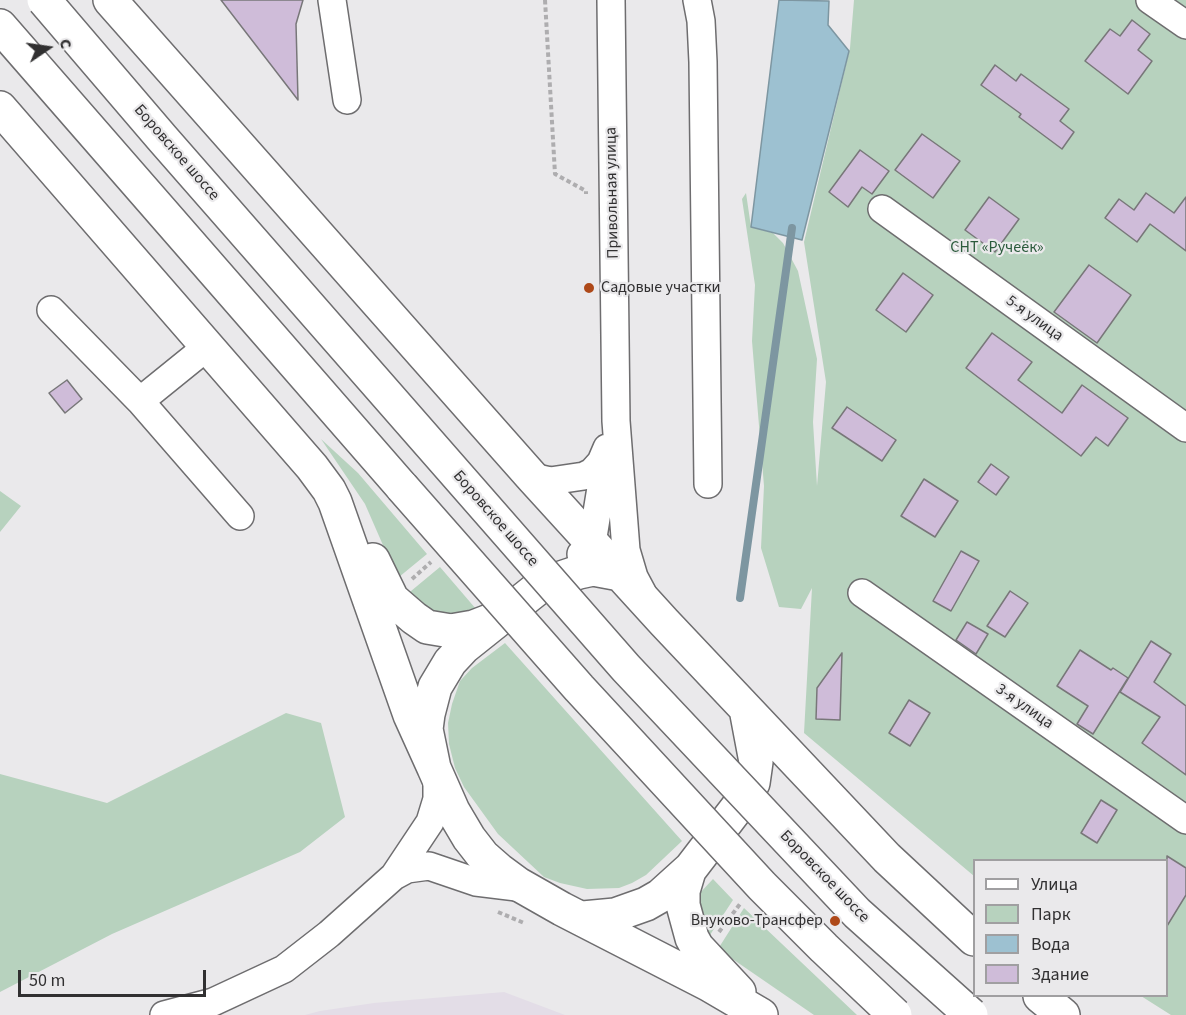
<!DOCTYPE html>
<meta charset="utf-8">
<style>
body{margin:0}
#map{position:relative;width:1186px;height:1015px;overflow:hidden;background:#eae9eb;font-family:"Source Sans 3",sans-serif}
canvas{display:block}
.legend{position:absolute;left:973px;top:859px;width:195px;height:138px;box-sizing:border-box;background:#eae9eb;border:2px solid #a09fa1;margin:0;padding:8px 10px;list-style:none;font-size:18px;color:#313031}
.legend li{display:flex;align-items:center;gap:12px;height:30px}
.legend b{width:30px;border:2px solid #a09fa1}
.north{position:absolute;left:18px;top:18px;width:60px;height:60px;-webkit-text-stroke:4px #eae9eb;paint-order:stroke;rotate:77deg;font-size:16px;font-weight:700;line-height:24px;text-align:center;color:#313031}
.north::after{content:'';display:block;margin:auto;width:21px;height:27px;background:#313031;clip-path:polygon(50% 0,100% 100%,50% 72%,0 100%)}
.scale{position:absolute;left:18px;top:970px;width:188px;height:27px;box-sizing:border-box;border:3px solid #313031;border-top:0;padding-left:8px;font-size:18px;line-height:21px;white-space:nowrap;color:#313031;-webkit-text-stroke:4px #eae9eb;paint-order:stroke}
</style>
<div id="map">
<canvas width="1186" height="1015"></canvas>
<ul class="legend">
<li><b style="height:8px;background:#fff"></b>Улица</li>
<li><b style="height:16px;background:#b7d2be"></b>Парк</li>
<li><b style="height:16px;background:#9dc1d1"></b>Вода</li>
<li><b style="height:16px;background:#cfbcd9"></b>Здание</li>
</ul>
<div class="north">С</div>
<div class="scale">50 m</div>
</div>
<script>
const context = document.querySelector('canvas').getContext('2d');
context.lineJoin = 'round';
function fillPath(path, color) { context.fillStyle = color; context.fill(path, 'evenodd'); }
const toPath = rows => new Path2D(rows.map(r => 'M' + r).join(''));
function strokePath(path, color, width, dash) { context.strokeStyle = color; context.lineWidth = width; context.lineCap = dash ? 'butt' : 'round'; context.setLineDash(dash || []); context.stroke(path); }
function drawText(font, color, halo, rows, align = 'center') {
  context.font = font + ' "Source Sans 3",sans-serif'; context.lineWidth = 4.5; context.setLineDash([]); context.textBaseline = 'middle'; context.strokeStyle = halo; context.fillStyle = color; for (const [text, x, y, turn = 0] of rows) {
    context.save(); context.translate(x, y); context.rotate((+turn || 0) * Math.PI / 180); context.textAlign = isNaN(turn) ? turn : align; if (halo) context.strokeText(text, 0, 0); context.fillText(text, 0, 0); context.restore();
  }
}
const built = toPath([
 [504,992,565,1015,305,1015,320,1011,374,1003]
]);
const green = toPath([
 [854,0,1186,0,1186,1015,1171,1015,1141,996,1166,996,1166,860,974,860,974,876,804,733,812,588,801,609,779,607,761,548,764,486,752,341,755,285,742,199,746,193,751,227,773,233,783,243,798,271,817,359,813,422,817,486,826,382,804,242,850,48],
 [321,439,358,473,427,554,399,577,393,568,365,504],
 [0,491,21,506,0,532],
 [440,567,476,609,442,622,405,596],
 [505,643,682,841,646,875,632,883,619,888,587,889,560,883,544,877,498,834,464,787,455,768,449,744,448,723,452,704,460,681,472,668],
 [286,713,321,723,345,817,300,852,112,934,0,992,0,774,107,803],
 [713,879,733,900,706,941,698,895],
 [744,908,857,1015,814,1015,718,949]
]);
const water = toPath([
 [779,0,829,1,828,25,849,51,802,240,751,227,779,0]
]);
const stream = toPath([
 [740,598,792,228]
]);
const building = toPath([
 [221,0,303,0,296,24,298,100,221,0],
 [1132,20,1150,34,1138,50,1152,61,1128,94,1085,61,1110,29,1120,36,1132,20],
 [995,65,1016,81,1021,74,1069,109,1060,121,1074,132,1062,149,1019,117,1021,114,981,85,995,65],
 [922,134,960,161,933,198,895,170,922,134],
 [860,150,889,171,872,194,862,187,848,207,829,192,860,150],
 [1146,193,1174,213,1186,197,1186,251,1150,224,1137,242,1105,218,1119,199,1134,210,1146,193],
 [989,197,1019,219,995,252,965,230,989,197],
 [1089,265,1131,295,1097,343,1054,312,1089,265],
 [903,273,933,295,906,332,876,310,903,273],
 [992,333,1032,362,1018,380,1062,413,1082,385,1128,418,1108,446,1096,437,1081,456,966,368,992,333],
 [67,380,82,399,65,413,49,393,67,380],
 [847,407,896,440,882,461,832,428,847,407],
 [991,464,1009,477,996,495,978,482,991,464],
 [924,479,958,501,935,537,901,516,924,479],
 [961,551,979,561,951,611,933,601,961,551],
 [1010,591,1028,603,1005,637,987,626,1010,591],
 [967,622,988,634,976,654,956,640,967,622],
 [1151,641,1171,654,1154,682,1186,706,1186,775,1142,743,1160,717,1120,692,1151,641],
 [1080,650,1111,670,1113,668,1128,678,1093,734,1077,724,1088,706,1057,686,1080,650],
 [842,653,840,720,816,719,817,688,842,653],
 [909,700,930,713,910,746,889,733,909,700],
 [1101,800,1117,810,1097,843,1081,833,1101,800],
 [1167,856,1186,868,1186,895,1167,926,1167,856]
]);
const path = toPath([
 [545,0,555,174,586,191,586,194],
 [412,579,431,562],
 [498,912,524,923],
 [719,932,740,904]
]);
const minor = toPath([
 [332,0,347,100],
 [611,0,616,421,626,550,634,577,642,592],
 [697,0,701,21,703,62,708,484],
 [1150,0,1186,25],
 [882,209,1186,428],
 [51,310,140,401,240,516],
 [140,401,208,346],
 [532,477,550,481,584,476,592,472,601,462,607,448],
 [581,554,592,543,601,488,611,449],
 [862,593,1186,820],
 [394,876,430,822,437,799,437,775],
 [164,1015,213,1002,284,969,329,934,394,876,407,869,429,866,476,882,525,888]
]);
const major = toPath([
 [110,0,532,477,664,622,887,858,974,939],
 [0,26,402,487],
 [0,108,312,467,329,490,335,502,410,715,434,768],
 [373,560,392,599,414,618,427,627,451,631,474,627,492,620],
 [620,574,593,569,579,572,543,584,464,647,450,662,435,687,428,714,426,729,434,768,453,811,469,838,483,856,499,870,518,884,562,909,708,984,761,1015],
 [689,871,683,891,683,905,692,938,697,947,739,992],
 [583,918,615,915,646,904,660,896,691,868,740,804,753,783,756,762,746,709],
 [1040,996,1063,1015]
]);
const majorBridge = toPath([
 [44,0,162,138,626,668,857,913,971,1015],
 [402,487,579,688,762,886,824,948,895,1015]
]);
const markers = [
 [589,288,6,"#ae4919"],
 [835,921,6,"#ae4919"]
];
const streetNames = [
 ["Боровское шоссе",176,153,49],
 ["Привольная улица",613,193,-91],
 ["5-я улица",1034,319,36],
 ["Боровское шоссе",495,519,49],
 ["3-я улица",1024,707,35],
 ["Боровское шоссе",824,877,46]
];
const parkNames = [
 ["СНТ «Ручеёк»",997,248]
];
const poiNames = [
 ["Садовые участки",601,288],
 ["Внуково-Трансфер",823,921,"right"]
];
fillPath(built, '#e3dde7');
fillPath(green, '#b7d2be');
fillPath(water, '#9dc1d1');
strokePath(water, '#7d96a1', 1.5);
strokePath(stream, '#7d96a1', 8);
fillPath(building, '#cfbcd9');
strokePath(building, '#787779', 1.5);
strokePath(minor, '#6e6d6f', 30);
strokePath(major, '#6e6d6f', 36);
strokePath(path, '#aeadaf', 4, [4.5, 3]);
strokePath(minor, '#fff', 27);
strokePath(major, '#fff', 33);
strokePath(majorBridge, '#6e6d6f', 36, []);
strokePath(majorBridge, '#fff', 33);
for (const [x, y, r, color] of markers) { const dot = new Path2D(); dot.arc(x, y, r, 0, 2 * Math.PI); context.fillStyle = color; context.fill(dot); strokePath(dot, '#eae9eb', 2); }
drawText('16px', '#313031', '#eae9eb', streetNames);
drawText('16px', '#2b5b3c', '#eae9eb', parkNames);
drawText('16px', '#313031', '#eae9eb', poiNames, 'left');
</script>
